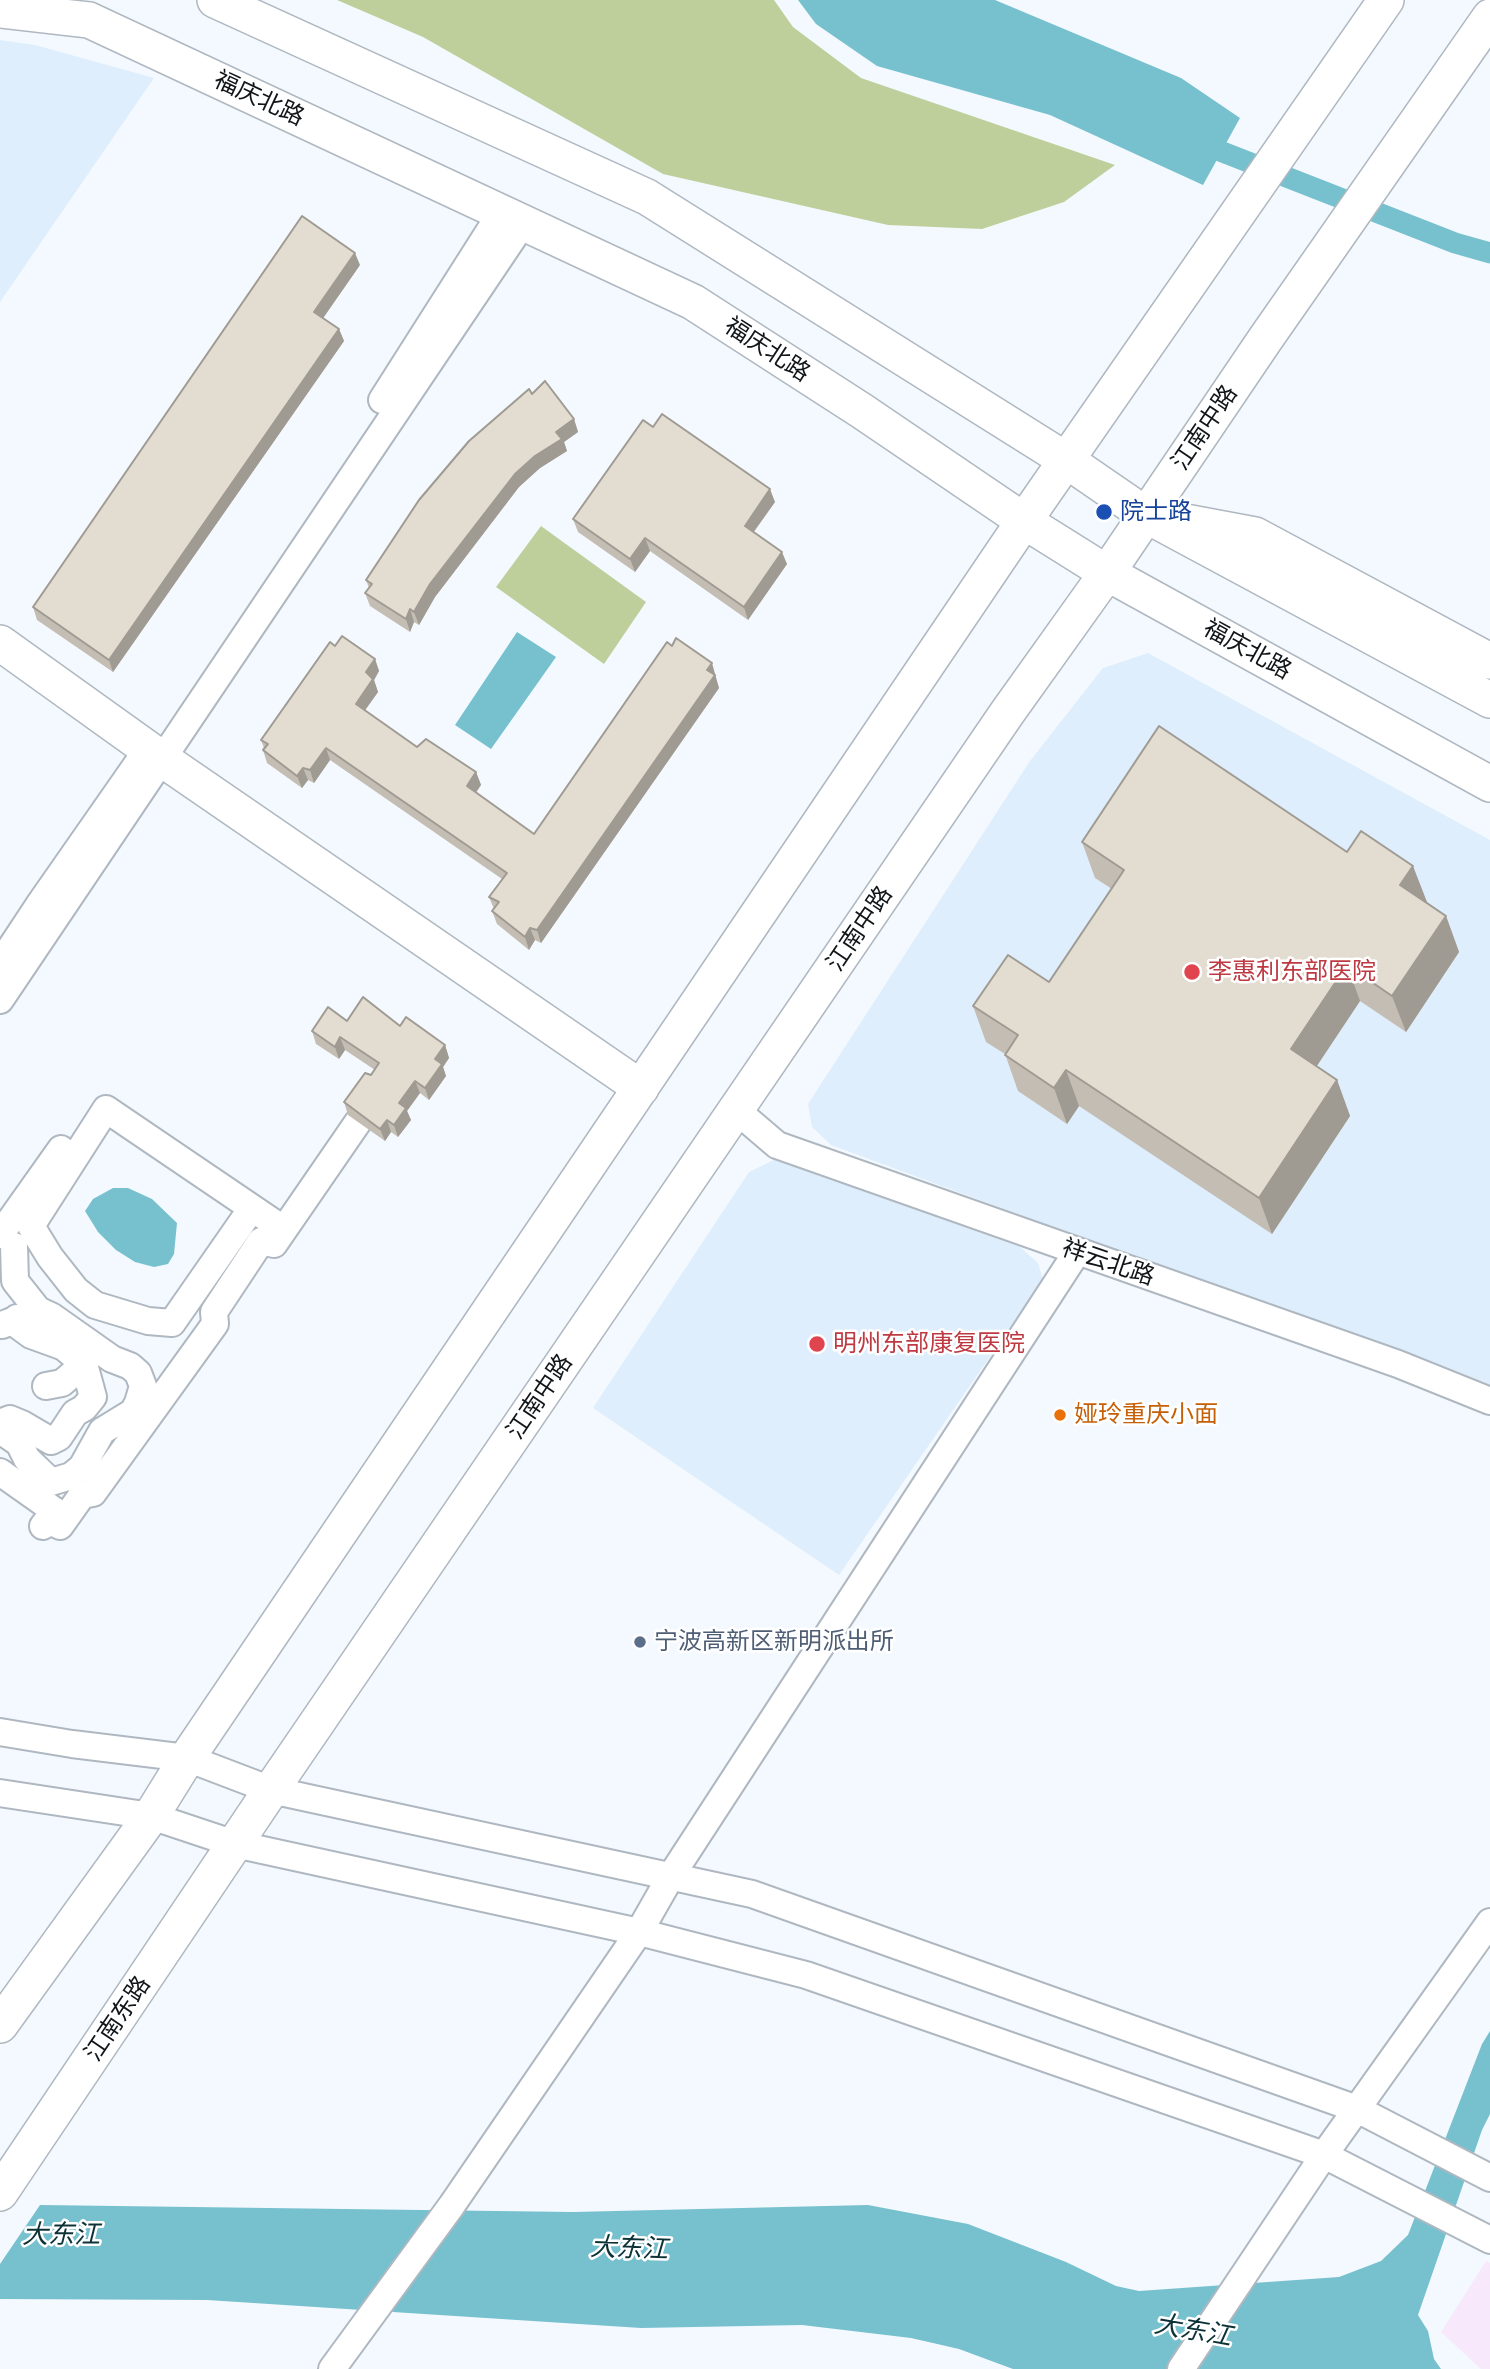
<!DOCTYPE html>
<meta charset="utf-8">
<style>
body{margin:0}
canvas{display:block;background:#f3f9fe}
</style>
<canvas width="1490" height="2369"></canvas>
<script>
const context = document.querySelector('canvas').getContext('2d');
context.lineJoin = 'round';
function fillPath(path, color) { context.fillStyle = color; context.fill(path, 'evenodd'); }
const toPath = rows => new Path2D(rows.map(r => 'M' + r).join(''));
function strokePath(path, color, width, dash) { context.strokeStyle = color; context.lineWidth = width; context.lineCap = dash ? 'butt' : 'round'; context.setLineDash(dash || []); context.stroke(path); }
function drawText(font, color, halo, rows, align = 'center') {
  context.font = font + ' Rubik,"Noto Sans SC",sans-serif'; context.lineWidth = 5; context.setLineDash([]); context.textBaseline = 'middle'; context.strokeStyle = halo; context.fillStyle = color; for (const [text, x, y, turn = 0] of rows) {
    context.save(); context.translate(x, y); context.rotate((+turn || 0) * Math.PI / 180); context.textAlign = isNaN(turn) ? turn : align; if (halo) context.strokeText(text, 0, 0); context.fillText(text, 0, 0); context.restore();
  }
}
const commercial = toPath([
 [1486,2261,1490,2263,1490,2369,1481,2369,1441,2332]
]);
const built = toPath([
 [0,40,35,45,154,78,0,302],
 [1148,653,1490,840,1490,1389,831,1145,812,1127,808,1104,1030,761,1103,668],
 [776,1159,1020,1247,1038,1263,1043,1280,839,1575,593,1408,749,1172]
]);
const green = toPath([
 [337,0,774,0,793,27,861,78,1115,165,1064,202,982,229,888,225,663,174,423,37],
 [541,526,646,602,604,664,496,587]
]);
const water = toPath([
 [798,0,995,0,1181,78,1240,118,1203,185,1050,115,877,66,816,24],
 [517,632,556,657,491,749,455,725],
 [113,1188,128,1188,152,1199,177,1223,174,1254,168,1264,154,1267,135,1262,116,1250,98,1232,85,1211,93,1199],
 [1490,2031,1490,2114,1482,2130,1418,2315,1428,2331,1434,2359,1441,2369,1013,2369,959,2349,911,2338,802,2325,641,2328,207,2300,0,2299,0,2264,40,2205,573,2212,868,2205,968,2224,1066,2262,1116,2286,1139,2291,1339,2277,1381,2261,1408,2235,1482,2044]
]);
const canal = toPath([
 [1197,142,1455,243,1490,253]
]);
const minor = toPath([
 [382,400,501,213],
 [0,964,41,902,138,763],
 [0,1000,523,223],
 [736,1110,777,1145,1398,1364,1490,1401],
 [252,1208,172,1323,148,1321,95,1305,76,1290,50,1257,31,1226,106,1109,252,1208,283,1229],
 [0,1235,61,1149],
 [14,1246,15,1281,38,1310],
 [46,1386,62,1383,84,1364],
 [0,1423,10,1419,22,1424,51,1441,59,1437,75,1413,84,1408,93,1397,84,1364,64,1347,31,1335,12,1321,2,1325],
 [0,1430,19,1443,27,1459,51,1482,71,1476,82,1467,102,1431,133,1412,138,1403,143,1386,138,1373,130,1366,112,1359,51,1316,38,1310,34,1317,17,1318,14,1323],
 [0,1472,55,1511,43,1526],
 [48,1519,60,1526,82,1495,93,1493,215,1324,214,1312,261,1241,274,1244,358,1122],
 [0,1732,72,1744,187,1758,271,1790,752,1894,1357,2109,1490,2178],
 [0,1793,151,1816,235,1844,639,1932,806,1975,1324,2155,1490,2240],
 [332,2369,452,2205,639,1932,671,1876,1077,1252],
 [1181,2369,1324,2155,1490,1922]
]);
const major = toPath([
 [215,0,647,197,1066,460,1146,515,1490,700],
 [0,10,89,20,693,302,862,411,1024,521,1107,573,1490,784],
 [1180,521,1255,535,1490,661],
 [0,643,162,759,641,1088],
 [0,2025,151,1816,187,1758,1024,521,1386,0],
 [0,2193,271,1790,1007,713,1107,573,1266,338,1490,17]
]);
const wall = toPath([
 [360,265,323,318,339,329,344,341,113,672,37,620,33,607],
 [532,394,574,419,578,432,564,442,567,451,540,468,519,487,435,597,419,625,414,622,410,632,370,606,365,593,369,588,366,580],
 [653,427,775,502,754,532,787,564,748,620,650,551,635,572,578,532,573,519],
 [335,646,375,659,379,671,374,680,378,692,365,710,417,747,476,772,481,785,476,793,534,834,716,675,715,677,719,688,541,943,535,940,529,950,497,924,492,911,494,909,489,897,502,879,330,760,314,783,308,780,302,788,267,763,263,750,264,748,261,740],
 [1082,842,1347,852,1427,902,1446,916,1459,952,1406,1032,1360,1001,1317,1066,1337,1080,1350,1116,1272,1234,1079,1106,1067,1124,1018,1091,1005,1054,986,1042,973,1006,1049,982,1112,889,1095,878],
 [347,1021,400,1026,445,1045,449,1058,443,1067,446,1076,429,1100,420,1093,407,1111,411,1120,398,1137,391,1132,385,1141,348,1115,344,1102,371,1075,375,1070,345,1050,339,1059,316,1044,312,1031]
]);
const shadedWall = toPath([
 [355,253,360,265,319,324,314,312],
 [339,329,344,341,113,672,109,660],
 [574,419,578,432,564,442,567,451,540,468,519,487,435,597,419,625,414,612,430,584,515,474,556,432],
 [770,489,775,502,749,538,745,526],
 [645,538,650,551,635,572,630,559],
 [782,552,787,564,748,620,744,607],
 [410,609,414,622,410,632,406,619],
 [375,659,379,671,374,680,378,692,361,716,356,704,366,672],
 [712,663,719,688,541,943,537,930],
 [326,748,330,760,314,783,310,770],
 [303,768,308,780,302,788,297,776],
 [476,772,481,785,471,799,467,786],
 [1413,866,1427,902,1414,921,1400,885],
 [1446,916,1459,952,1406,1032,1392,996],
 [530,928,535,940,529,950,525,937],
 [1347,965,1360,1001,1304,1085,1291,1049],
 [340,1037,345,1050,339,1059,335,1047],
 [445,1045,449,1058,443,1067,446,1076,429,1100,425,1088,435,1059],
 [1066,1070,1079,1106,1067,1124,1054,1088],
 [1337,1080,1350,1116,1272,1234,1259,1198],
 [415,1081,420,1093,407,1111,411,1120,398,1137,394,1125,399,1103],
 [387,1120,391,1132,385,1141,380,1129]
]);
const building = toPath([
 [302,216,355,253,314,312,339,329,109,660,33,607,302,216],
 [545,381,574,419,556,432,562,439,535,456,515,474,430,584,414,612,410,609,406,619,365,593,372,584,366,580,419,500,469,441,529,389,532,394,545,381],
 [662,414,770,489,745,526,782,552,744,607,645,538,630,559,573,519,643,420,653,427,662,414],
 [342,636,375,659,366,672,373,679,356,704,417,747,426,739,476,772,467,786,534,834,667,642,672,646,676,638,712,663,707,670,715,675,537,930,530,928,525,937,492,911,499,902,489,897,507,873,326,748,310,770,303,768,297,776,263,750,268,744,261,740,330,642,335,646,342,636],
 [1159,726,1347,852,1361,831,1413,866,1400,885,1446,916,1392,996,1347,965,1291,1049,1337,1080,1259,1198,1066,1070,1054,1088,1005,1055,1018,1035,973,1006,1008,955,1049,982,1124,870,1082,842,1159,726],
 [363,997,400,1026,406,1017,445,1045,435,1059,442,1064,425,1088,415,1081,399,1103,406,1108,394,1125,387,1120,380,1129,344,1102,365,1073,371,1075,379,1063,340,1037,335,1047,312,1031,328,1007,347,1021,363,997]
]);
const markers = [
 [1104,512,9,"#1a4fb4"],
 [1192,972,9,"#e0444e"],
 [817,1344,9,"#e0444e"],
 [1060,1415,7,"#e8710a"],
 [640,1642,7,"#5c6f8a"]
];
const streetNames = [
 ["福庆北路",259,99,25],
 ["福庆北路",767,350,33],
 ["江南中路",1205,428,-56],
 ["福庆北路",1247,650,29],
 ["江南中路",860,929,-56],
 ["祥云北路",1108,1263,19],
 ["江南中路",540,1397,-56],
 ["江南东路",118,2019,-56]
];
const transitNames = [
 ["院士路",1120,512]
];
const healthNames = [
 ["李惠利东部医院",1208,972],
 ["明州东部康复医院",833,1344]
];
const foodNames = [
 ["娅玲重庆小面",1074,1415]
];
const serviceNames = [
 ["宁波高新区新明派出所",654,1642]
];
const waterNames = [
 ["大东江",61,2235],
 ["大东江",629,2249,2],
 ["大东江",1193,2331,10]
];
fillPath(commercial, '#f8e8fb');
fillPath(built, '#deeefc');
fillPath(green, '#bfcf9c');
fillPath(water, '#77c1cf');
strokePath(canal, '#77c1cf', 21);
strokePath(minor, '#afb8c1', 30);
strokePath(major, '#afb8c1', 38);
strokePath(minor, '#fff', 26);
strokePath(major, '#fff', 35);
fillPath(wall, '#c3bdb4');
fillPath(shadedWall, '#9f9a92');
fillPath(building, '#e3dcd1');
strokePath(building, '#9f9a92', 2);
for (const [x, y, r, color] of markers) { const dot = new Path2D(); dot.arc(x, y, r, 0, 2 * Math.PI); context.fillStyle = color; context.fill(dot); strokePath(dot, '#fff', 2.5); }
drawText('24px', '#111518', '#fff', streetNames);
drawText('24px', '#164399', '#fff', transitNames, 'left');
drawText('24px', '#be3a42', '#fff', healthNames, 'left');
drawText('24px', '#c56008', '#fff', foodNames, 'left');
drawText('24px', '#4e5e75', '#fff', serviceNames, 'left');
drawText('italic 26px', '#0c3238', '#fff', waterNames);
</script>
